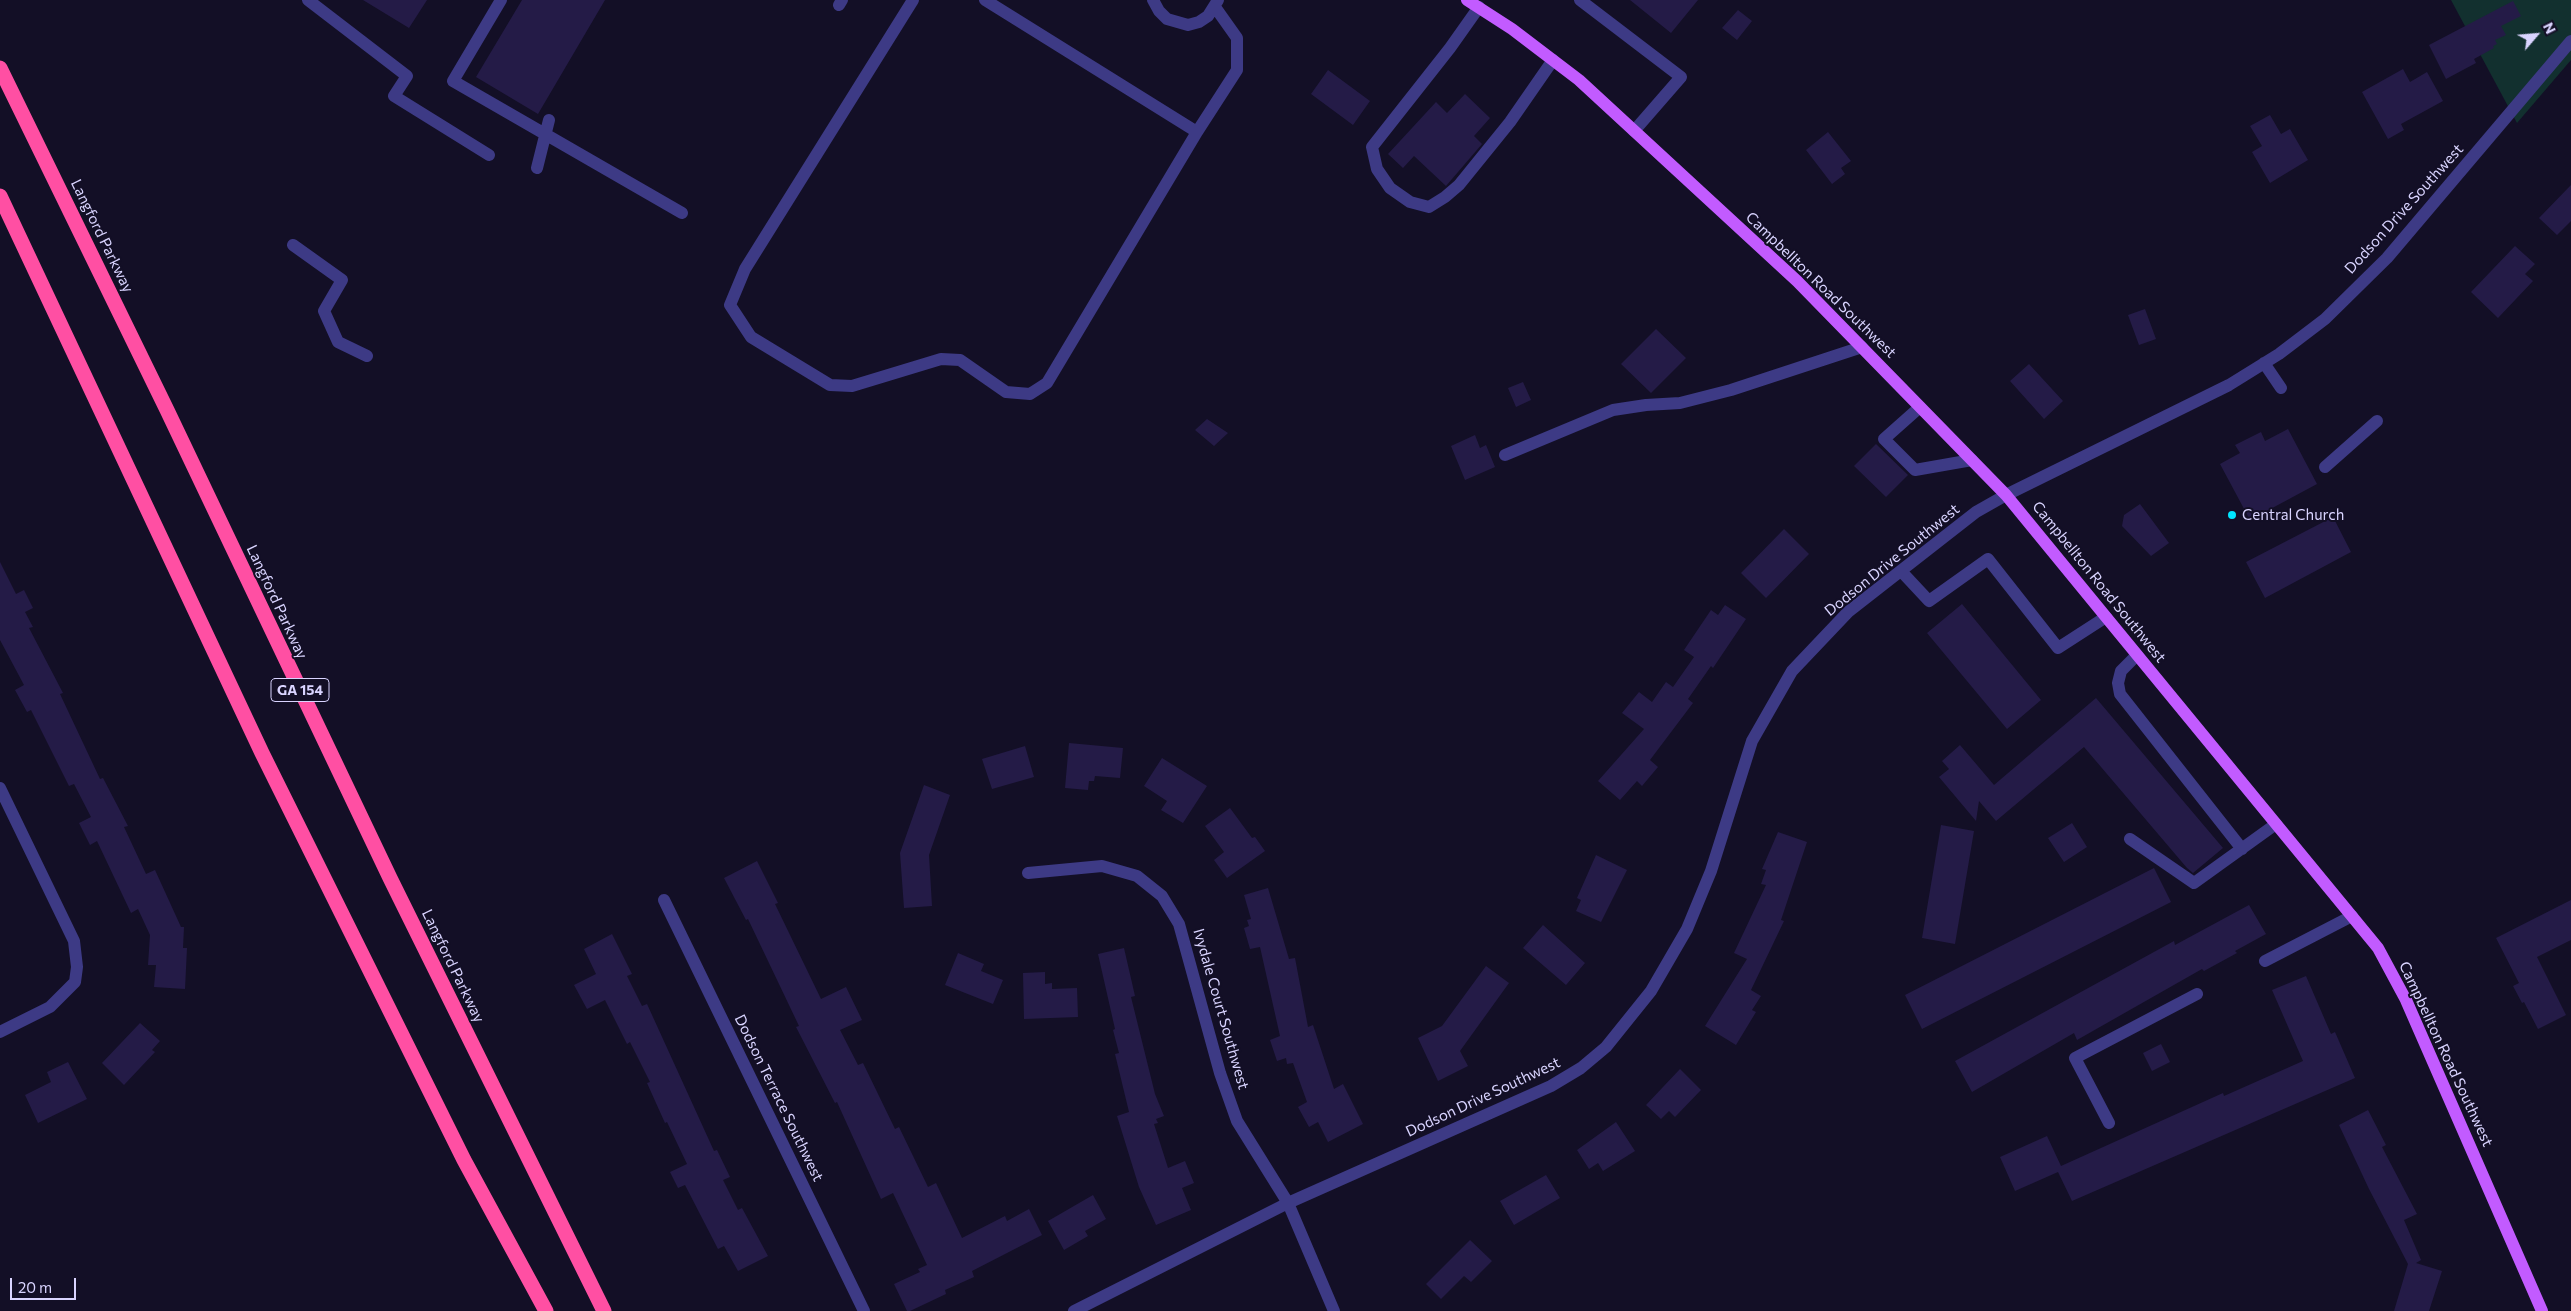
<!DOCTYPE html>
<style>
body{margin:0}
#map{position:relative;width:2571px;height:1311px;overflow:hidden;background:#130f26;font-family:Commissioner,sans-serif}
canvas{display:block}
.north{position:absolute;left:2511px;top:10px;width:50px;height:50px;-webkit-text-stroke:4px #130f26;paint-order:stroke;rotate:63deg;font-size:14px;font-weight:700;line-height:20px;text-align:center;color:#d9d4ff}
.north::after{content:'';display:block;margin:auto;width:18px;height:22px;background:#d9d4ff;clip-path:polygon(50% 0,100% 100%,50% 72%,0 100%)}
.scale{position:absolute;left:10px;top:1278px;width:66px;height:22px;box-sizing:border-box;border:2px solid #d9d4ff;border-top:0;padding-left:6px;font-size:15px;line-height:18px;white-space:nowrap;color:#d9d4ff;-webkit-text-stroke:4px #130f26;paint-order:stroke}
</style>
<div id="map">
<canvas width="2571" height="1311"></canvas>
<div class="north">N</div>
<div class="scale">20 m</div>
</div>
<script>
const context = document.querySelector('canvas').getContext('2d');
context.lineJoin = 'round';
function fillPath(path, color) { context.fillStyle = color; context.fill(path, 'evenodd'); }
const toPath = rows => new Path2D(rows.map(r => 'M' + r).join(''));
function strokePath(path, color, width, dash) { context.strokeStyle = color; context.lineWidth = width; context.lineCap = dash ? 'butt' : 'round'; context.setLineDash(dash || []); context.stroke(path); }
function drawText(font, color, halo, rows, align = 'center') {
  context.font = font + ' Commissioner,sans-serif'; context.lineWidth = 4; context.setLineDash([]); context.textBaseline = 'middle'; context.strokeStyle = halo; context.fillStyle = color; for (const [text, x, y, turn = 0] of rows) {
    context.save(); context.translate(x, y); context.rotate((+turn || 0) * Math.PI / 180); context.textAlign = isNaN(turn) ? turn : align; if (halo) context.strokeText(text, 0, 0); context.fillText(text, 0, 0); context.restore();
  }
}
const green = toPath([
 [2451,0,2571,0,2571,60,2517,123]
]);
const building = toPath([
 [363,0,427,0,409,28],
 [522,0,605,0,538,114,476,77],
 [1630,0,1698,0,1671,33],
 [2513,1,2521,16,2501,26,2506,35,2495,40,2497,44,2493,46,2494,48,2474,59,2476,63,2446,79,2429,45],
 [1738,10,1752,21,1737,40,1722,28],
 [2403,69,2410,82,2427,72,2443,101,2401,124,2404,130,2388,139,2362,92],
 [1328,70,1370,101,1353,125,1311,94],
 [1465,94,1490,118,1474,136,1482,144,1446,186,1414,156,1403,168,1388,154,1436,102,1447,113],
 [2270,115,2281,134,2290,129,2308,160,2270,183,2252,152,2262,146,2250,126],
 [1828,132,1851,161,1841,168,1845,174,1832,184,1806,150],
 [2571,185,2571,221,2557,235,2539,218],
 [2515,246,2535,264,2525,274,2533,281,2498,318,2471,292],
 [2145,309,2156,339,2139,345,2128,315],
 [1656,329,1686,358,1651,393,1621,364],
 [2029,364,2063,401,2044,419,2010,381],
 [1523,382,1531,400,1516,407,1508,388],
 [1207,419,1228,433,1214,446,1195,430],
 [2288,429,2317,484,2250,520,2220,464,2240,453,2235,445,2261,432,2265,441],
 [1475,435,1480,448,1486,445,1495,467,1465,480,1451,446],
 [1876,444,1908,475,1886,497,1854,466],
 [2140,504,2169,543,2151,556,2122,526,2124,515],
 [2333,517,2351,552,2265,598,2246,562],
 [1784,529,1809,554,1766,598,1741,573],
 [0,562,16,594,24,590,33,608,25,612,33,627,29,628,63,693,60,694,100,779,103,778,128,826,124,827,146,874,155,870,181,927,184,927,183,948,187,948,185,989,154,987,156,965,148,965,150,935,138,909,131,913,97,841,90,845,79,823,91,817,74,784,69,786,31,710,27,712,15,690,24,685,0,640],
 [1962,604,2041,700,2007,729,1927,633],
 [1725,605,1746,619,1713,668,1711,666,1688,699,1693,703,1650,760,1658,767,1642,786,1637,781,1620,800,1598,781,1644,729,1622,713,1639,692,1652,702,1666,682,1673,687,1694,657,1684,650,1711,610,1718,615],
 [2096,698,2223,848,2193,873,2187,868,2084,747,1996,821,1979,801,1976,821,1939,777,1949,769,1942,761,1960,745,1994,785],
 [1069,743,1123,748,1120,778,1095,776,1094,781,1089,781,1088,790,1065,788],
 [1025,746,1034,777,992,789,982,759],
 [1162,758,1207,786,1183,823,1161,810,1167,801,1144,786],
 [924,785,950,795,929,855,932,906,904,908,900,853],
 [1230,808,1252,838,1255,837,1265,851,1227,878,1214,860,1224,852,1205,826],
 [2072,823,2087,847,2064,862,2048,838],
 [1941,825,1974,831,1955,944,1922,938],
 [1778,832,1807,842,1781,920,1784,921,1751,990,1761,996,1752,1010,1756,1012,1736,1045,1705,1026,1747,959,1734,953,1766,885,1761,884,1766,870,1762,869],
 [1596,855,1627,870,1601,922,1576,911,1581,900,1577,898],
 [757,861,778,903,775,904,821,999,846,987,862,1020,840,1030,858,1065,863,1063,895,1129,899,1127,928,1187,936,1183,962,1238,1005,1216,1007,1221,1029,1209,1042,1235,972,1271,974,1277,945,1290,946,1294,910,1311,907,1311,894,1284,920,1272,918,1269,927,1265,893,1193,881,1199,837,1102,835,1103,796,1027,799,1026,748,919,746,920,724,878],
 [2154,868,2171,902,1922,1029,1905,995],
 [1268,888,1289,959,1295,958,1308,1027,1313,1025,1334,1089,1343,1084,1363,1124,1328,1142,1318,1122,1309,1127,1298,1107,1307,1102,1293,1063,1287,1064,1286,1058,1277,1061,1270,1040,1280,1036,1260,947,1250,949,1244,928,1249,926,1247,920,1251,919,1244,895],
 [2571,900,2571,940,2537,957,2566,1015,2538,1029,2524,1002,2522,1003,2513,986,2519,983,2496,938],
 [2249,905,2266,934,2235,951,2237,953,2204,971,2202,969,2077,1040,2074,1033,1972,1092,1955,1061,2174,941,2175,945],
 [1543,925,1585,963,1566,985,1523,948],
 [612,934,632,974,627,976,642,1006,647,1004,714,1151,717,1150,730,1177,723,1180,738,1210,742,1208,768,1256,738,1271,724,1246,718,1249,685,1185,678,1188,670,1172,687,1164,667,1122,665,1123,647,1083,650,1082,630,1042,627,1044,605,1000,587,1009,574,985,596,974,584,949],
 [1124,948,1135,996,1131,997,1155,1094,1164,1116,1156,1119,1158,1123,1154,1124,1168,1168,1185,1161,1194,1183,1182,1188,1191,1210,1156,1225,1139,1187,1117,1116,1129,1112,1115,1054,1119,1053,1113,1030,1115,1029,1098,954],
 [958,953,984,964,981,971,1003,980,993,1004,945,985],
 [1486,966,1509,983,1460,1051,1468,1066,1438,1081,1418,1038,1442,1026],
 [1045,972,1045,984,1052,983,1052,989,1077,988,1078,1017,1024,1019,1023,973],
 [2306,976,2331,1034,2335,1032,2355,1078,2072,1201,2058,1172,2015,1191,2000,1157,2047,1136,2061,1166,2223,1093,2224,1096,2303,1061,2272,990],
 [140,1023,160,1041,152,1050,155,1052,124,1085,102,1063],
 [2161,1044,2170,1062,2152,1071,2143,1053],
 [68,1062,87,1099,38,1123,25,1095,51,1082,47,1072],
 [1680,1069,1701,1090,1675,1117,1669,1111,1661,1119,1646,1105],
 [2368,1110,2386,1145,2382,1147,2417,1214,2404,1220,2421,1260,2416,1263,2442,1271,2429,1311,2394,1311,2408,1264,2369,1189,2339,1125],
 [1616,1122,1635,1151,1603,1171,1598,1163,1589,1169,1577,1150],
 [1546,1175,1560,1198,1514,1225,1500,1201],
 [1093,1195,1106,1219,1085,1231,1088,1236,1064,1250,1048,1221],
 [1470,1240,1492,1261,1471,1282,1464,1276,1441,1299,1426,1284]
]);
const minor = toPath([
 [308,0,407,76,394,96,489,155],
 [501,0,453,81,682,213],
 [913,0,745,269,730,305,751,337,830,385,852,386,941,359,960,360,1006,392,1030,394,1047,383,1197,132,1237,70,1237,38,1215,7],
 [985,0,1197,132],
 [1153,0,1159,11,1167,19,1188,25,1199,22,1208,16,1218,0],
 [1580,0,1681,77,1634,131],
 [839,5,842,0],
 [1479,7,1450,48,1372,147,1377,169,1390,188,1410,202,1429,207,1445,197,1459,185,1510,122,1553,60],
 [537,168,549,120],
 [293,245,342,280,324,311,338,342,367,356],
 [2264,363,2281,388],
 [1920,407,1884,439,1915,470,1972,460],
 [1505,455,1613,410,1646,405,1680,403,1731,390,1862,347],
 [2325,467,2377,421],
 [1901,571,1929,601,1988,559,2058,648,2106,617],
 [2137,655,2121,671,2118,683,2120,694,2242,849],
 [0,788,74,941,77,967,75,982,50,1007,0,1032],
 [2130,839,2194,883,2276,824],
 [1028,873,1102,866,1137,876,1162,896,1179,924,1220,1073,1237,1121,1288,1203,1334,1311],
 [664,900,864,1311],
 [2265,961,2352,916],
 [2109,1123,2075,1058,2197,994],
 [1074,1311,1288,1203,1551,1086,1581,1068,1606,1047,1651,991,1687,929,1711,871,1752,741,1792,671,1848,612,1976,512,2006,495,2229,385,2279,354,2325,319,2387,258,2571,41]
]);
const major = toPath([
 [1467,0,1512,29,1579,80,1797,281,2006,495,2106,617,2378,948,2406,1000,2542,1311]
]);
const highway = toPath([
 [0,68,167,410,390,878,604,1311],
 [0,196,262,753,464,1160,546,1311]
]);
const markers = [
 [2232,515,5,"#00e5ff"]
];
const shields = [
 [300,690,58]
];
const shieldNames = [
 ["GA 154",300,690]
];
const streetNames = [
 ["Dodson Drive Southwest",2404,209,-48],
 ["Langford Parkway",102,236,64],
 ["Campbellton Road Southwest",1821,285,44],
 ["Dodson Drive Southwest",1892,560,-39],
 ["Campbellton Road Southwest",2099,582,51],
 ["Langford Parkway",277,602,65],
 ["Langford Parkway",453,966,64],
 ["Ivydale Court Southwest",1221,1009,74],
 ["Campbellton Road Southwest",2446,1054,65],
 ["Dodson Drive Southwest",1483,1097,-25],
 ["Dodson Terrace Southwest",779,1098,64]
];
const poiNames = [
 ["Central Church",2242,515]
];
fillPath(green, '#12302f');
fillPath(building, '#241b47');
strokePath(minor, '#3d3a85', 12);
strokePath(major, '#c25bff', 12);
strokePath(highway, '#ff4fa3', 15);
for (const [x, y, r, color] of markers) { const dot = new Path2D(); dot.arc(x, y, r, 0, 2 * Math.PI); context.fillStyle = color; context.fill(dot); strokePath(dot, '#130f26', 2); }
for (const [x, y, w] of shields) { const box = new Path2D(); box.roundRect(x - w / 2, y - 11.5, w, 23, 4); context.fillStyle = '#130f26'; context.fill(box); strokePath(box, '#d9d4ff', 1); }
drawText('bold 14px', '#d9d4ff', null, shieldNames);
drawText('15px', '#d9d4ff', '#130f26', streetNames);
drawText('15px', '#d9d4ff', '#130f26', poiNames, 'left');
</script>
